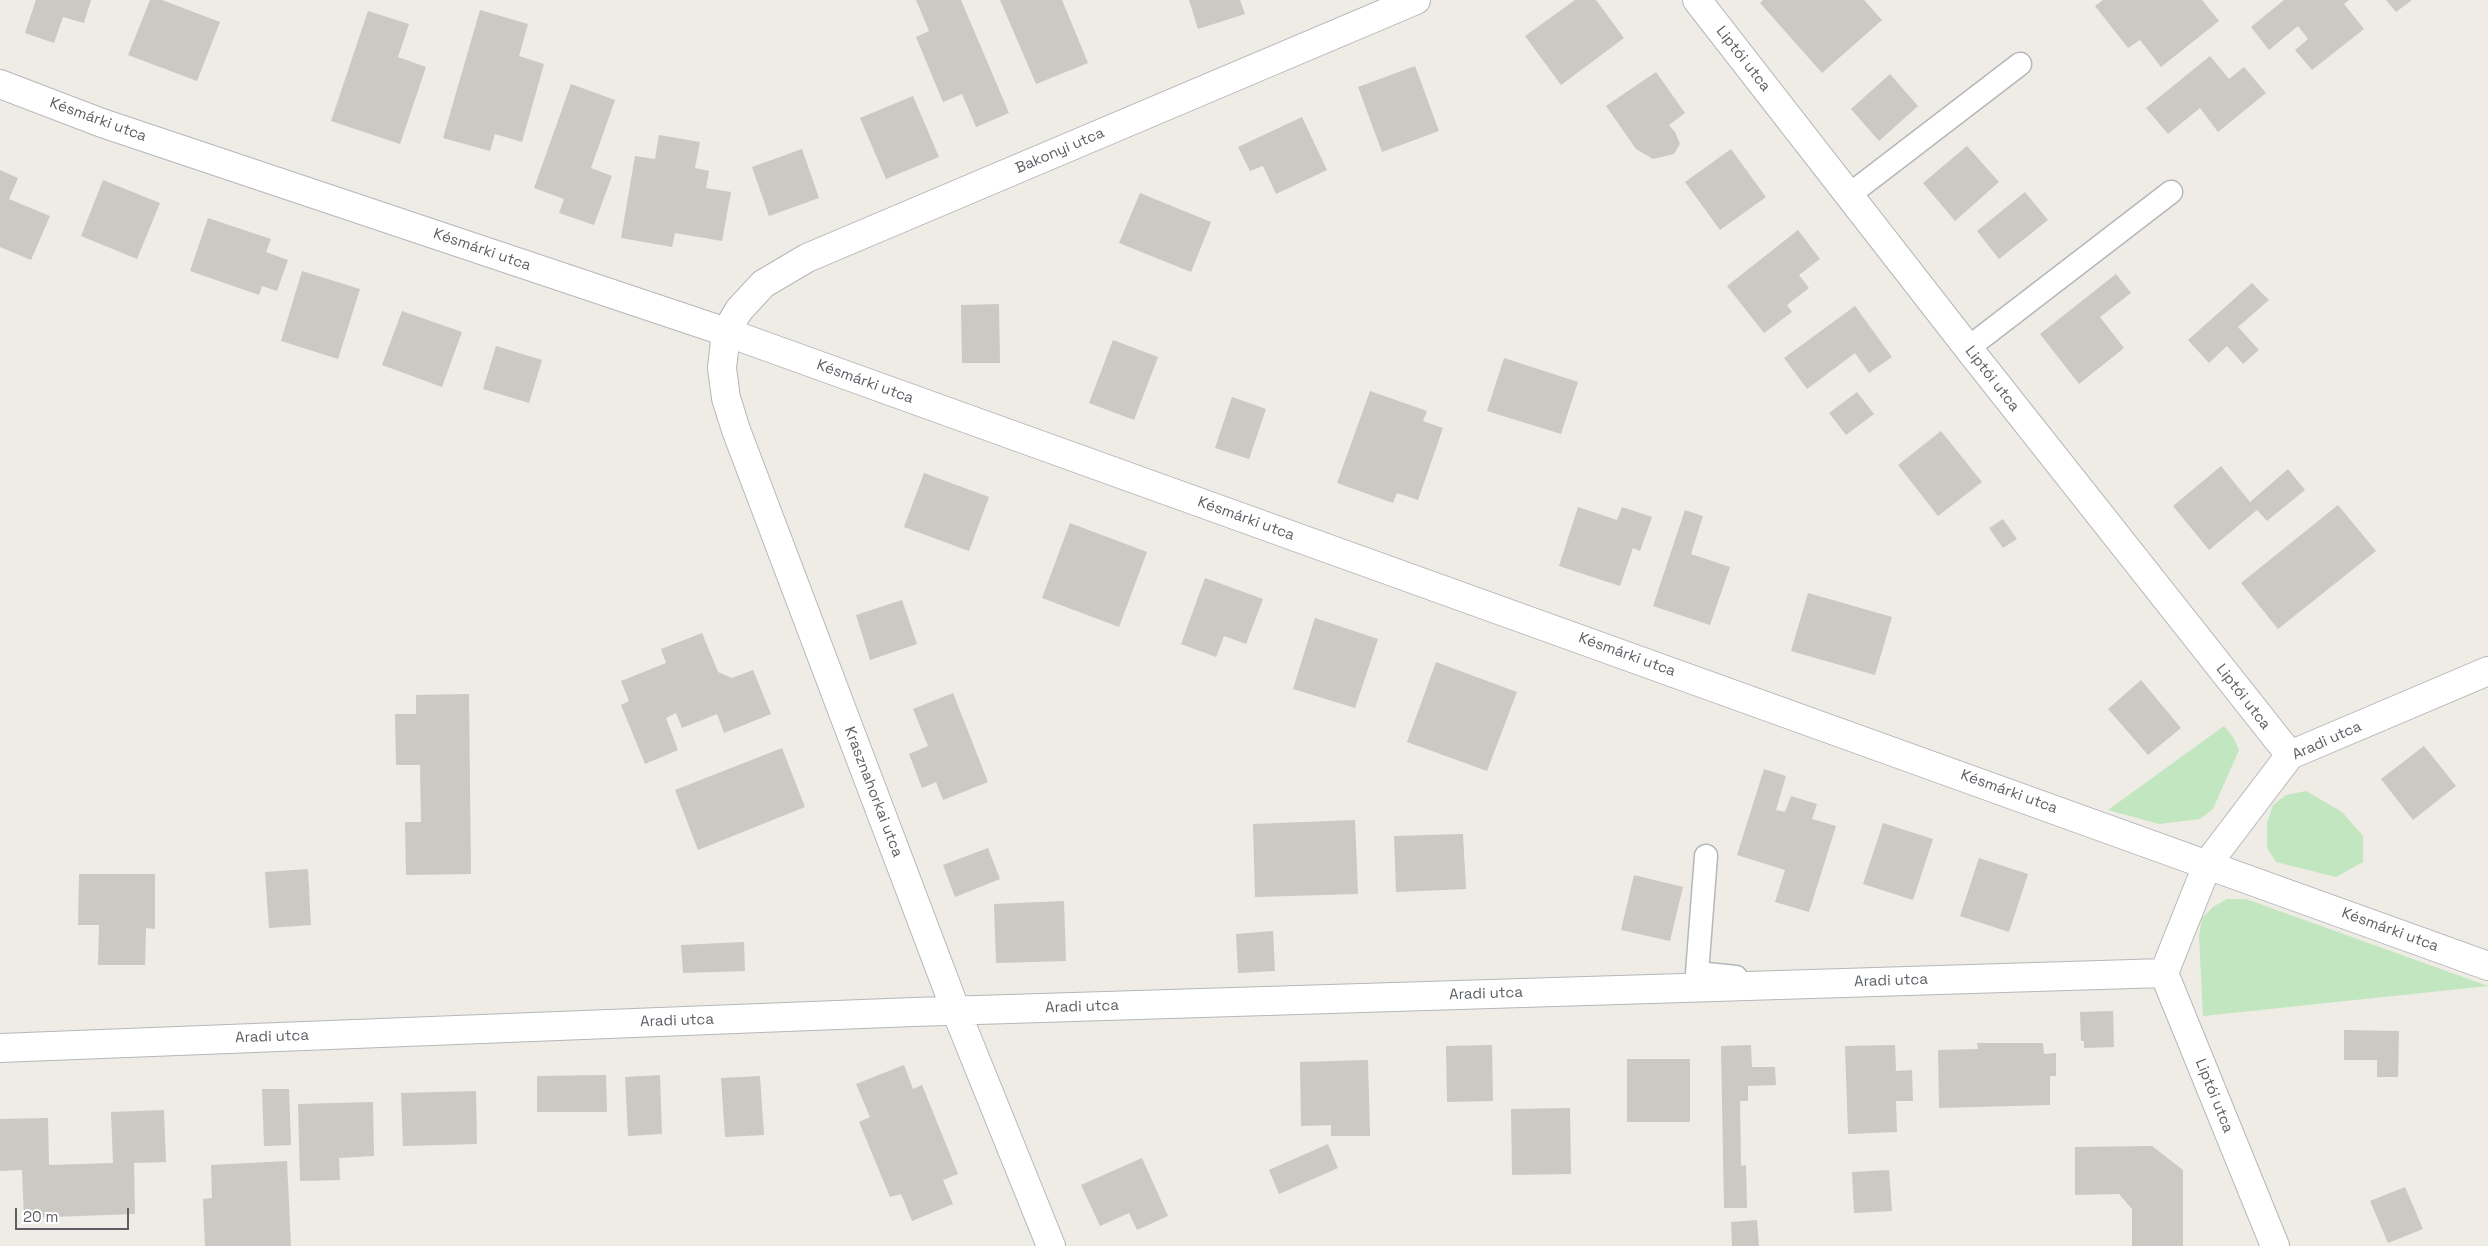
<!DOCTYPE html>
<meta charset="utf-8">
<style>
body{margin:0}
#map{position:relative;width:2488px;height:1246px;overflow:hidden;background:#eeece4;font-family:"Space Grotesk",sans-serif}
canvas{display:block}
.scale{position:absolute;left:15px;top:1208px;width:114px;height:22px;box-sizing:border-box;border:2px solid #5c6064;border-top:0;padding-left:6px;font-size:15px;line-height:18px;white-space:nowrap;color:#5c6064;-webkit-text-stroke:4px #fff;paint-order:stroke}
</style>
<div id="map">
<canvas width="2488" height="1246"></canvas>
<div class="scale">20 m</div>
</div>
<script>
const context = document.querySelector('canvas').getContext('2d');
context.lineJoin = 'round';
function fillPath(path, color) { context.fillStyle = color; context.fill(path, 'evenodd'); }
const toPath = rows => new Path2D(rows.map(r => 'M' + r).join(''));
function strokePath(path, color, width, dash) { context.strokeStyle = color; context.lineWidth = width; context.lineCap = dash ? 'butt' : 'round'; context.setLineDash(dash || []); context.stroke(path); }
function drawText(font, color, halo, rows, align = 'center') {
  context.font = font + ' "Space Grotesk",sans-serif'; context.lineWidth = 4; context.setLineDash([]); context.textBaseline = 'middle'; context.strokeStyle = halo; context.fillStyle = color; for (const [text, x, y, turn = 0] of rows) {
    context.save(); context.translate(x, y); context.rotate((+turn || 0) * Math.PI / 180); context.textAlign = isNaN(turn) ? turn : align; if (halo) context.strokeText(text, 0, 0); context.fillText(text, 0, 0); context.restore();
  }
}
const green = toPath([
 [2224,726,2233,737,2239,750,2213,809,2200,819,2159,824,2108,810],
 [2306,791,2342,812,2363,836,2363,862,2336,877,2276,862,2267,848,2267,823,2273,805,2286,795],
 [2227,899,2246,899,2488,986,2203,1016,2199,936,2202,918,2213,907]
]);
const building = toPath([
 [36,0,91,0,84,23,63,17,54,43,25,33],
 [150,0,162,0,220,22,197,81,128,55],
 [916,0,961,0,1009,113,976,127,962,94,943,102,916,37,929,31],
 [1000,0,1062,0,1088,63,1036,84],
 [1189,0,1240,0,1245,14,1198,29],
 [1575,0,1596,0,1624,38,1561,85,1525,36],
 [1763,0,1864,0,1882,20,1822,73,1760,3],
 [2103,0,2202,0,2219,21,2161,67,2140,40,2128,48,2095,6],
 [2284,0,2349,0,2344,4,2364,29,2312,70,2295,50,2308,39,2298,26,2269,50,2251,27],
 [2386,0,2412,0,2396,12],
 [480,10,528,24,519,56,544,64,522,142,495,134,490,151,443,138],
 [368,11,409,24,398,57,426,67,400,144,331,121],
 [2210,56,2229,79,2244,67,2266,93,2218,132,2200,108,2168,134,2146,108],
 [1415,66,1439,131,1382,152,1358,87],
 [1656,72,1685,113,1669,125,1675,132,1680,144,1674,154,1653,159,1636,149,1606,106],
 [1890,74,1918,106,1879,141,1851,109],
 [571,84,615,100,591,168,612,176,594,225,559,213,564,199,534,188],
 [913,96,939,157,886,179,860,118],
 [1302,117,1327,170,1276,194,1263,166,1250,171,1238,147],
 [659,135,700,142,695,168,709,171,706,188,731,192,722,241,675,233,672,247,621,238,635,156,655,159],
 [1967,146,1999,182,1955,221,1923,183],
 [802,149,819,198,769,216,752,167],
 [1731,149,1766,197,1720,230,1685,182],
 [0,170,18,178,9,199,50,216,31,260,0,247],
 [103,180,160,203,137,259,81,236],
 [2025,192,2048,220,1999,259,1977,231],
 [1140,193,1211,222,1191,272,1119,243],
 [208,218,271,239,266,252,288,260,277,291,262,286,259,295,190,271],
 [1798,230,1820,259,1799,275,1809,288,1787,305,1792,312,1764,333,1727,286],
 [302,271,360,289,338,359,281,341],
 [2116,274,2131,293,2100,317,2124,348,2079,384,2040,334],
 [2252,283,2269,300,2238,327,2259,350,2243,364,2227,346,2209,363,2188,340],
 [999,304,1000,363,962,363,961,305],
 [1855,306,1892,357,1869,373,1855,353,1807,389,1784,358],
 [402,311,462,332,442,387,382,365],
 [1113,340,1158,357,1134,420,1089,403],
 [496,346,542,360,529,403,483,389],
 [1504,358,1578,382,1561,434,1487,411],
 [1370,391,1427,411,1423,421,1443,428,1418,500,1397,493,1393,503,1337,483],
 [1857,392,1874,414,1846,435,1829,413],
 [1232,397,1266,409,1249,459,1215,448],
 [1941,431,1982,482,1938,516,1898,465],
 [2221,466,2250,502,2288,469,2305,490,2267,521,2257,510,2209,550,2173,506],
 [924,473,989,497,969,551,904,527],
 [2338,505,2376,551,2278,629,2241,583],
 [1578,507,1617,520,1622,507,1652,517,1640,551,1633,548,1620,586,1559,566],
 [1685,510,1703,516,1691,554,1730,567,1710,625,1653,606],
 [2003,519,2017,539,2003,548,1989,528],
 [1070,523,1147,552,1119,627,1042,598],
 [1205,578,1263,599,1246,644,1224,636,1216,657,1181,644],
 [1808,593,1892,617,1875,675,1791,651],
 [902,600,917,644,870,660,856,615],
 [1315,618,1378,639,1355,708,1293,689],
 [702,633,718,672,732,678,753,670,771,714,724,733,717,714,682,728,676,713,666,718,678,750,645,764,621,705,629,701,621,681,666,663,661,649],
 [1436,662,1517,692,1487,771,1407,742],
 [2141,680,2181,728,2148,755,2108,709],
 [953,693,988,782,943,800,936,782,922,788,909,754,928,746,913,709],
 [469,694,471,874,406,875,405,822,421,822,420,765,396,765,395,714,416,714,416,695],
 [2424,746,2456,786,2413,820,2381,779],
 [782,748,805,807,698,850,675,790],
 [1764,769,1786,776,1776,810,1785,812,1791,796,1817,804,1812,819,1836,826,1809,912,1775,902,1785,870,1737,855],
 [1355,820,1358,894,1255,897,1253,824],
 [1883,823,1933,839,1913,900,1863,884],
 [1463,834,1466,889,1396,892,1394,836],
 [988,848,1000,879,955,897,943,865],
 [1979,858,2028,874,2009,932,1960,916],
 [308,869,311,925,269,928,265,872],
 [79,874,155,874,155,929,146,928,145,965,98,965,99,925,78,925],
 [1634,875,1683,887,1670,941,1621,930],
 [1064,901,1066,961,996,963,994,904],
 [1273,931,1275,971,1238,973,1236,934],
 [744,942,745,971,683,973,681,945],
 [2113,1011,2114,1047,2084,1048,2084,1041,2081,1041,2080,1012],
 [2344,1030,2399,1031,2398,1077,2377,1077,2377,1060,2344,1060],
 [1977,1043,2043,1043,2044,1054,2056,1053,2056,1076,2050,1076,2050,1105,1939,1108,1938,1050,1978,1049],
 [1492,1045,1493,1101,1447,1102,1446,1046],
 [1751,1045,1752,1067,1775,1067,1776,1085,1748,1086,1748,1101,1740,1101,1741,1166,1746,1165,1747,1208,1724,1208,1721,1046],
 [1895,1045,1896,1071,1912,1070,1913,1101,1896,1101,1897,1132,1848,1134,1845,1046],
 [1627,1059,1690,1059,1690,1122,1627,1122],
 [1368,1060,1370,1136,1331,1136,1331,1125,1301,1126,1300,1062],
 [904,1065,913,1089,922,1085,958,1174,943,1180,953,1204,912,1221,901,1194,890,1197,859,1122,870,1117,856,1084],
 [606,1075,607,1112,537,1112,537,1076],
 [660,1075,662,1134,628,1136,625,1077],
 [760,1076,764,1135,725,1137,721,1078],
 [262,1089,289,1089,291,1145,264,1146],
 [476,1091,477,1144,403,1146,401,1093],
 [373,1102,374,1156,339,1158,340,1180,300,1181,298,1104],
 [1570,1108,1571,1174,1512,1175,1511,1109],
 [164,1110,166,1162,134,1163,135,1214,24,1218,22,1170,0,1171,0,1119,48,1118,49,1165,113,1163,111,1112],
 [1328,1144,1338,1168,1279,1194,1269,1170],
 [2152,1146,2183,1170,2183,1246,2132,1246,2132,1209,2119,1194,2075,1195,2075,1147],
 [1142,1158,1168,1216,1137,1230,1129,1213,1100,1226,1081,1185],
 [287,1161,291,1246,205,1246,203,1199,212,1198,211,1165],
 [1889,1170,1892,1211,1854,1213,1852,1172],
 [2405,1187,2423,1229,2388,1243,2370,1201],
 [1757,1220,1759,1246,1732,1246,1731,1222]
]);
const lane = toPath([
 [1849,195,2020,64],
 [1968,348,2171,192],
 [1706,856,1697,973,1736,977]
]);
const street = toPath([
 [1697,0,1968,348,2290,755],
 [0,84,102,123,726,332,2488,966],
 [0,1048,913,1012,2164,973],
 [1051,1246,956,1011,736,430,726,398,722,368,726,332,739,310,763,284,807,258,1416,0],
 [2275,1246,2164,973,2208,863,2290,755,2488,671]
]);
const streetNames = [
 ["Liptói utca",1743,59,52],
 ["Késmárki utca",98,120,20],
 ["Bakonyi utca",1060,151,-23],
 ["Késmárki utca",482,250,19],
 ["Liptói utca",1992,379,52],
 ["Késmárki utca",865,382,20],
 ["Késmárki utca",1246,519,20],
 ["Késmárki utca",1627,655,20],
 ["Liptói utca",2243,697,52],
 ["Aradi utca",2327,741,-24],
 ["Krasznahorkai utca",873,792,69],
 ["Késmárki utca",2009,792,20],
 ["Késmárki utca",2390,930,20],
 ["Aradi utca",1891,981,-2],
 ["Aradi utca",1486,994,-2],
 ["Aradi utca",1082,1007,-2],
 ["Aradi utca",677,1021,-2],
 ["Aradi utca",272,1037,-2],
 ["Liptói utca",2214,1096,68]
];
fillPath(green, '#c1e6c0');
fillPath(building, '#ccc8c3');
strokePath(lane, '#b4b7bb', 25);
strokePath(street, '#b4b7bb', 30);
strokePath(lane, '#fff', 22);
strokePath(street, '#fff', 28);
drawText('15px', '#5c6064', '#fff', streetNames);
</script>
